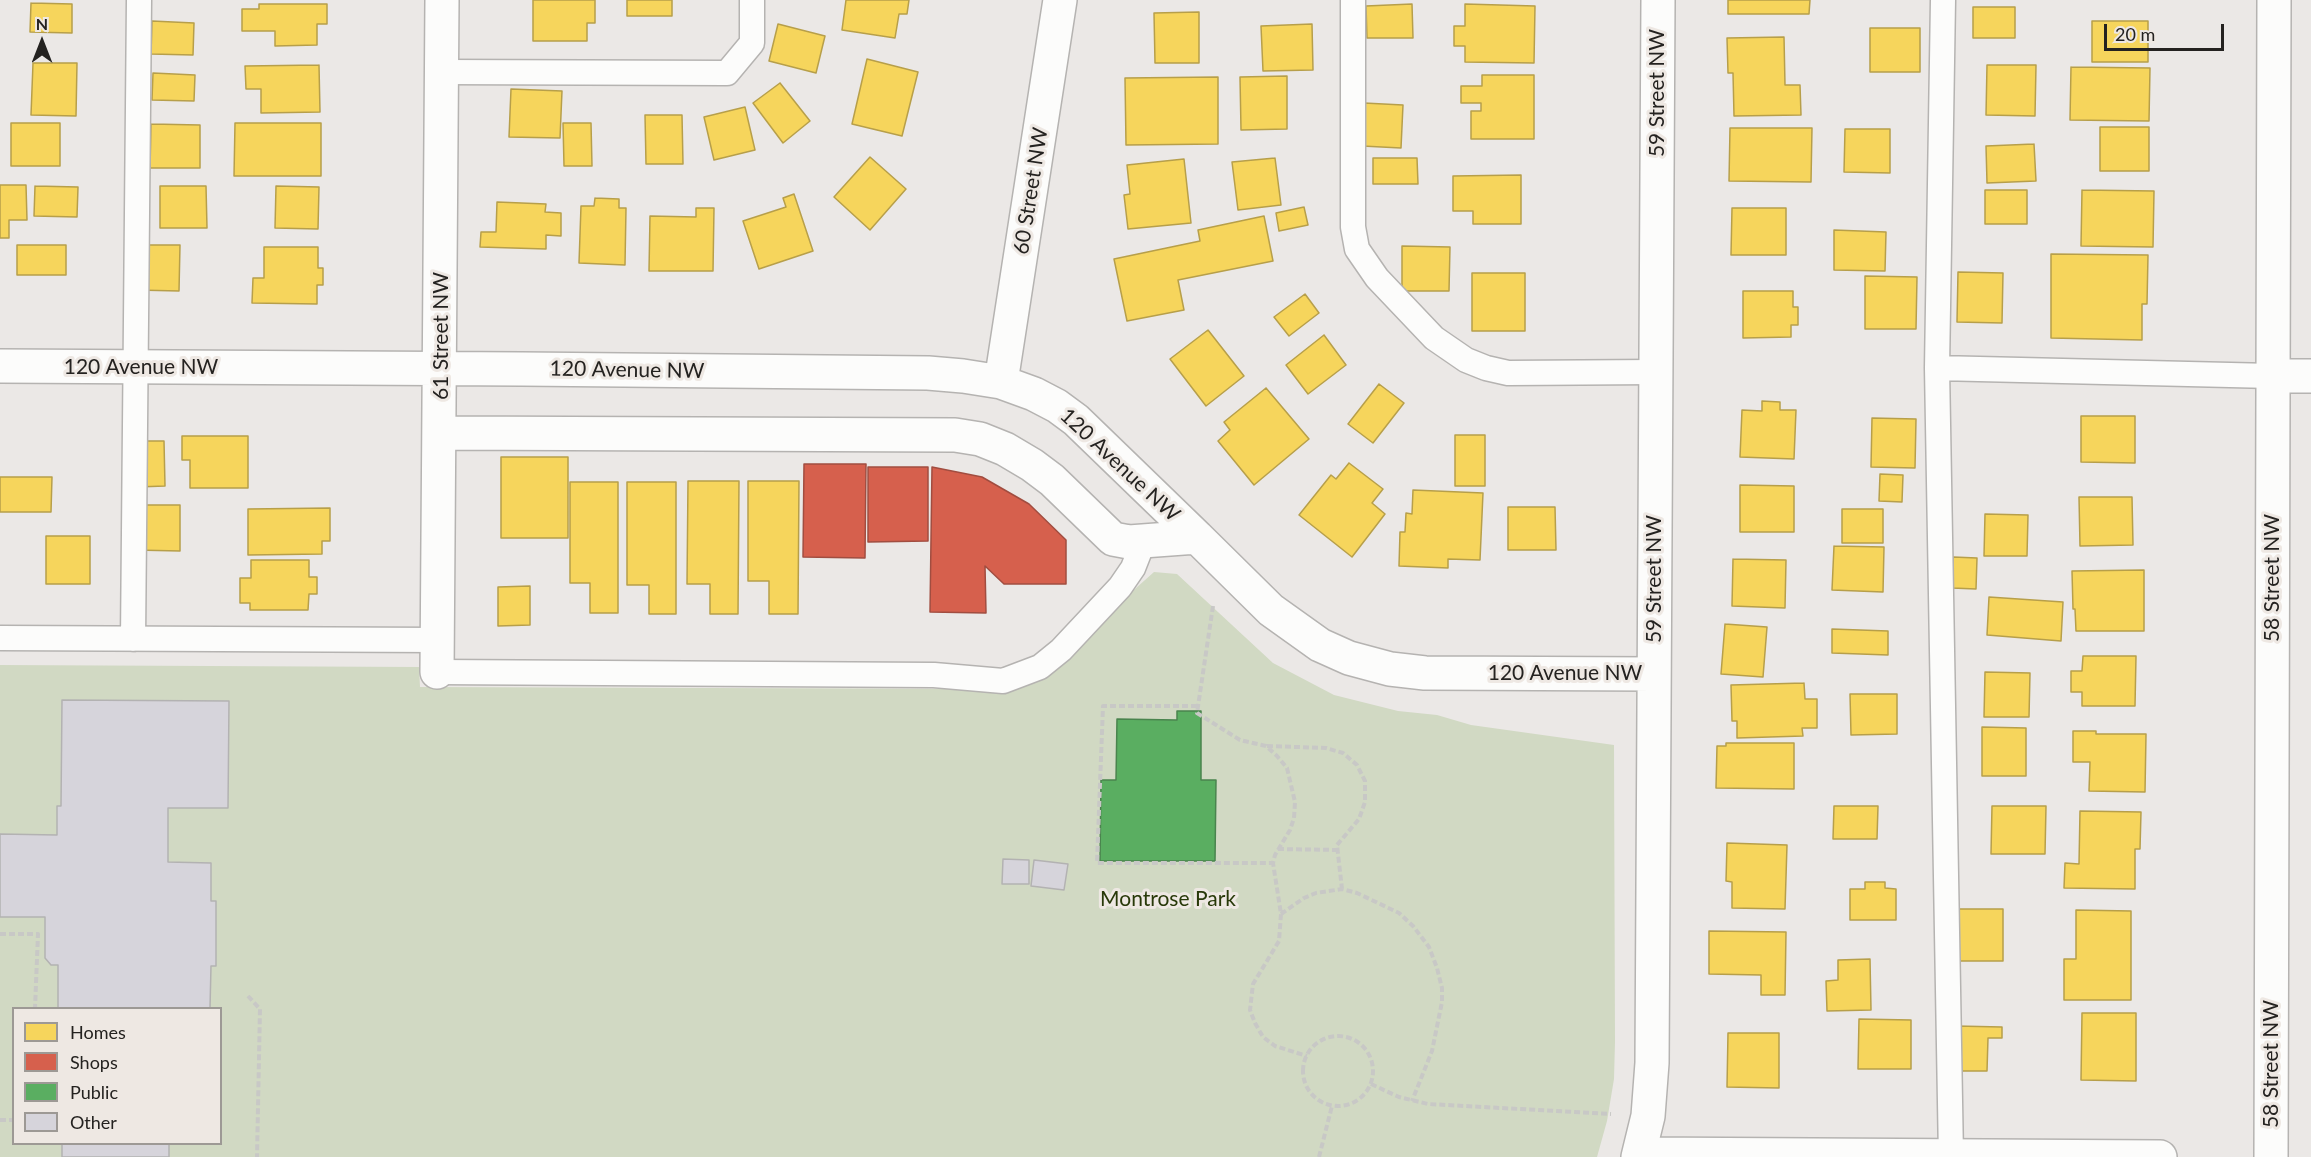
<!DOCTYPE html>
<style>
body{margin:0}
#map{position:relative;width:2311px;height:1157px;overflow:hidden;background:#ebe8e6;font-family:Lato,sans-serif}
canvas{display:block}
.legend{position:absolute;left:12px;top:1007px;width:210px;height:138px;box-sizing:border-box;background:#eee8e3;border:2px solid #9d9995;margin:0;padding:8px 10px;list-style:none;font-size:18px;color:#242220}
.legend li{display:flex;align-items:center;gap:12px;height:30px}
.legend b{width:30px;border:2px solid #9d9995}
.north{position:absolute;left:12px;top:12px;width:60px;height:60px;-webkit-text-stroke:4px #eee8e3;paint-order:stroke;rotate:0deg;font-size:16px;font-weight:700;line-height:24px;text-align:center;color:#242220}
.north::after{content:'';display:block;margin:auto;width:21px;height:27px;background:#242220;clip-path:polygon(50% 0,100% 100%,50% 72%,0 100%)}
.scale{position:absolute;left:2104px;top:24px;width:120px;height:27px;box-sizing:border-box;border:3px solid #242220;border-top:0;padding-left:8px;font-size:18px;line-height:21px;white-space:nowrap;color:#242220;-webkit-text-stroke:4px #eee8e3;paint-order:stroke}
</style>
<div id="map">
<canvas width="2311" height="1157"></canvas>
<ul class="legend">
<li><b style="height:16px;background:#f6d55c"></b>Homes</li>
<li><b style="height:16px;background:#d6604d"></b>Shops</li>
<li><b style="height:16px;background:#5aae61"></b>Public</li>
<li><b style="height:16px;background:#d6d4db"></b>Other</li>
</ul>
<div class="north">N</div>
<div class="scale">20 m</div>
</div>
<script>
const context = document.querySelector('canvas').getContext('2d');
context.lineJoin = 'round';
function fillPath(path, color) { context.fillStyle = color; context.fill(path, 'evenodd'); }
const toPath = rows => new Path2D(rows.map(r => 'M' + r).join(''));
function strokePath(path, color, width, dash) { context.strokeStyle = color; context.lineWidth = width; context.lineCap = dash ? 'butt' : 'round'; context.setLineDash(dash || []); context.stroke(path); }
function drawText(font, color, halo, rows, align = 'center') {
  context.font = font + ' Lato,sans-serif'; context.lineWidth = 6; context.setLineDash([]); context.textBaseline = 'middle'; context.strokeStyle = halo; context.fillStyle = color; for (const [text, x, y, turn = 0] of rows) {
    context.save(); context.translate(x, y); context.rotate((+turn || 0) * Math.PI / 180); context.textAlign = isNaN(turn) ? turn : align; if (halo) context.strokeText(text, 0, 0); context.fillText(text, 0, 0); context.restore();
  }
}
const green = toPath([
 [1154,572,1177,574,1273,663,1334,695,1398,711,1437,715,1471,725,1614,745,1615,1042,1614,1079,1607,1121,1597,1157,0,1157,0,665,419,667,420,687,999,689,1033,680],
 [14,1008,220,1008,220,1144,14,1144]
]);
const homes = toPath([
 [533,0,595,0,595,23,587,23,587,41,533,41,533,0],
 [627,0,672,0,672,16,627,16,627,0],
 [846,0,909,0,907,14,899,14,895,38,842,30,846,0],
 [1728,0,1810,0,1809,14,1728,14,1728,0],
 [31,3,72,4,72,33,30,32,31,3],
 [259,4,327,4,327,24,317,24,317,45,275,46,275,31,242,31,242,9,259,9,259,4],
 [1412,4,1413,38,1367,38,1366,6,1412,4],
 [1465,4,1535,6,1534,63,1465,62,1465,46,1454,46,1454,26,1465,26,1465,4],
 [1973,7,2015,7,2015,38,1973,38,1973,7],
 [1199,12,1199,63,1155,63,1154,13,1199,12],
 [152,21,194,23,193,55,151,54,152,21],
 [2092,21,2148,21,2148,62,2092,62,2092,21],
 [778,24,825,36,816,73,769,61,778,24],
 [1312,24,1313,70,1263,71,1261,26,1312,24],
 [1870,28,1920,28,1920,72,1870,72,1870,28],
 [1784,37,1785,85,1800,85,1801,115,1734,116,1733,73,1728,73,1727,38,1784,37],
 [867,59,918,72,902,136,852,124,867,59],
 [33,63,77,63,76,116,31,115,33,63],
 [319,65,320,112,261,113,261,89,246,89,245,66,319,65],
 [1987,65,2036,65,2035,116,1986,115,1987,65],
 [2071,67,2150,68,2149,121,2070,120,2071,67],
 [153,73,195,75,194,101,152,100,153,73],
 [1482,75,1534,75,1534,139,1471,139,1471,111,1481,111,1481,103,1461,103,1461,86,1482,86,1482,75],
 [1287,76,1287,129,1241,130,1240,77,1287,76],
 [1218,77,1218,144,1126,145,1125,78,1218,77],
 [780,83,810,121,783,143,753,103,780,83],
 [511,89,562,91,560,138,509,137,511,89],
 [1364,103,1403,105,1401,148,1362,146,1364,103],
 [745,107,755,150,714,160,704,117,745,107],
 [645,115,682,115,683,164,646,164,645,115],
 [11,123,60,123,60,166,11,166,11,123],
 [235,123,321,123,321,176,234,176,235,123],
 [563,123,591,123,592,166,564,166,563,123],
 [151,124,200,125,200,168,150,168,151,124],
 [2100,127,2149,127,2149,171,2100,171,2100,127],
 [1730,128,1812,128,1811,182,1729,181,1730,128],
 [1845,129,1890,129,1890,173,1844,172,1845,129],
 [2034,144,2036,181,1987,183,1986,146,2034,144],
 [870,157,906,189,870,230,834,197,870,157],
 [1275,158,1281,205,1238,210,1232,162,1275,158],
 [1373,158,1417,158,1418,184,1373,184,1373,158],
 [1184,159,1191,223,1128,229,1124,195,1130,194,1127,165,1184,159],
 [1521,175,1521,224,1473,224,1473,211,1453,211,1453,176,1521,175],
 [0,185,26,185,27,220,9,220,9,238,0,238,0,185],
 [35,186,78,187,77,217,34,216,35,186],
 [160,186,206,186,207,228,160,228,160,186],
 [276,186,319,187,318,229,275,228,276,186],
 [1985,190,2027,190,2027,224,1985,224,1985,190],
 [2082,190,2154,191,2153,247,2081,246,2082,190],
 [794,194,813,251,759,269,743,221,786,207,783,198,794,194],
 [595,198,619,199,619,208,626,208,625,265,579,263,581,206,594,206,595,198],
 [497,202,546,204,545,212,561,213,561,236,546,235,546,249,480,247,481,232,496,232,497,202],
 [1304,207,1308,225,1279,231,1276,213,1304,207],
 [696,208,714,208,713,271,649,271,650,216,696,217,696,208],
 [1732,208,1786,208,1786,255,1731,255,1732,208],
 [1264,216,1273,261,1178,280,1184,310,1127,321,1114,259,1200,241,1198,230,1264,216],
 [1834,230,1886,232,1885,271,1834,270,1834,230],
 [17,245,66,245,66,275,17,275,17,245],
 [137,245,180,245,179,291,137,290,137,245],
 [1402,246,1450,247,1449,291,1402,291,1402,246],
 [264,247,318,247,318,268,323,268,323,285,317,285,317,304,252,303,253,278,264,278,264,247],
 [2051,254,2148,255,2147,304,2142,304,2142,340,2051,338,2051,254],
 [1958,272,2003,273,2002,323,1957,322,1958,272],
 [1472,273,1525,273,1525,331,1472,331,1472,273],
 [1865,276,1917,277,1916,329,1865,329,1865,276],
 [1743,291,1793,291,1793,307,1798,307,1798,325,1791,325,1791,337,1743,338,1743,291],
 [1305,294,1319,313,1289,336,1274,317,1305,294],
 [1208,330,1244,376,1206,406,1170,359,1208,330],
 [1324,335,1346,365,1308,394,1286,365,1324,335],
 [1379,384,1404,403,1373,443,1348,424,1379,384],
 [1266,388,1309,439,1254,485,1218,441,1230,430,1224,422,1266,388],
 [1762,401,1780,402,1780,410,1796,410,1794,459,1740,457,1742,410,1762,411,1762,401],
 [2081,416,2135,416,2135,463,2081,462,2081,416],
 [1872,418,1916,419,1915,468,1871,467,1872,418],
 [1455,435,1485,435,1485,486,1455,486,1455,435],
 [182,436,248,436,248,488,190,488,190,460,182,460,182,436],
 [136,441,164,441,165,486,137,487,136,441],
 [501,457,568,457,568,538,501,538,501,457],
 [1349,463,1383,489,1372,503,1385,514,1352,557,1299,515,1331,475,1336,479,1349,463],
 [1880,474,1903,475,1902,502,1879,501,1880,474],
 [0,477,52,477,51,512,0,512,0,477],
 [688,481,739,481,738,614,710,614,710,584,687,584,688,481],
 [748,481,799,481,798,614,769,614,769,581,748,581,748,481],
 [570,482,618,482,618,613,590,613,590,583,570,583,570,482],
 [627,482,676,482,676,614,649,614,649,585,627,585,627,482],
 [1740,485,1794,486,1794,532,1740,532,1740,485],
 [1413,490,1483,493,1480,560,1448,559,1448,568,1399,566,1400,532,1405,532,1406,513,1412,514,1413,490],
 [2079,497,2132,497,2133,545,2080,546,2079,497],
 [135,505,180,505,180,551,135,550,135,505],
 [1508,507,1555,507,1556,550,1508,550,1508,507],
 [330,508,330,541,322,541,322,554,248,555,248,509,330,508],
 [1842,509,1883,509,1883,543,1842,543,1842,509],
 [1985,514,2028,515,2027,556,1984,556,1985,514],
 [46,536,90,536,90,584,46,584,46,536],
 [1834,546,1884,547,1883,592,1832,590,1834,546],
 [1953,557,1977,558,1976,589,1952,588,1953,557],
 [1733,559,1786,560,1785,608,1732,606,1733,559],
 [251,560,309,560,309,577,317,577,317,594,309,594,308,610,250,610,250,603,240,603,240,578,251,578,251,560],
 [2144,570,2144,631,2076,631,2075,609,2073,609,2072,571,2144,570],
 [530,586,530,625,498,626,498,587,530,586],
 [1989,597,2063,602,2061,641,1987,635,1989,597],
 [1725,624,1767,627,1763,677,1721,674,1725,624],
 [1832,629,1888,631,1888,655,1832,653,1832,629],
 [2083,656,2136,656,2135,706,2082,706,2082,692,2071,692,2071,671,2082,671,2083,656],
 [1985,672,2030,673,2029,717,1984,717,1985,672],
 [1804,683,1805,699,1817,699,1817,728,1802,728,1803,736,1737,738,1737,721,1732,721,1731,685,1804,683],
 [1850,694,1897,694,1897,734,1851,735,1850,694],
 [1982,727,2026,728,2026,776,1982,776,1982,727],
 [2073,731,2096,731,2096,734,2146,734,2145,792,2089,791,2090,762,2073,762,2073,731],
 [1726,743,1794,743,1794,789,1716,788,1717,746,1726,746,1726,743],
 [1834,806,1878,806,1877,839,1833,839,1834,806],
 [1992,806,2046,806,2045,854,1991,854,1992,806],
 [2080,811,2141,812,2140,849,2135,849,2135,889,2064,888,2065,863,2079,864,2080,811],
 [1727,843,1787,845,1785,909,1732,908,1732,882,1726,881,1727,843],
 [1865,882,1885,882,1885,888,1896,889,1896,920,1850,920,1850,889,1865,889,1865,882],
 [1952,909,2003,909,2003,961,1952,961,1952,909],
 [2076,910,2131,911,2131,1000,2064,1000,2064,959,2076,959,2076,910],
 [1709,931,1786,932,1785,995,1761,995,1761,975,1709,974,1709,931],
 [1870,959,1871,1010,1827,1011,1826,981,1838,980,1838,960,1870,959],
 [2082,1013,2136,1013,2136,1081,2081,1080,2082,1013],
 [1859,1019,1911,1020,1911,1069,1858,1069,1859,1019],
 [1956,1026,2002,1027,2002,1038,1988,1038,1987,1071,1956,1071,1956,1026],
 [1728,1033,1779,1033,1779,1088,1727,1087,1728,1033]
]);
const shops = toPath([
 [804,464,866,464,865,558,803,557,804,464],
 [868,467,928,467,928,541,868,542,868,467],
 [932,467,982,477,1029,504,1066,540,1066,584,1004,584,985,566,986,613,930,612,932,467]
]);
const public = toPath([
 [1177,711,1201,711,1201,780,1216,780,1215,861,1100,861,1101,780,1116,780,1117,719,1177,720,1177,711]
]);
const building = toPath([
 [62,700,229,701,228,808,168,808,168,862,211,863,211,901,216,901,216,966,211,966,210,1008,58,1008,58,965,51,965,45,958,45,917,0,917,0,834,57,835,57,806,61,806,62,700],
 [1003,859,1029,860,1029,884,1002,884,1003,859],
 [1034,860,1068,864,1064,890,1031,886,1034,860],
 [62,1144,169,1144,169,1157,62,1157,62,1144]
]);
const path = toPath([
 [1213,606,1197,713,1240,740,1266,746,1277,756,1287,768,1295,802,1294,818,1290,830,1275,855,1273,863,1281,914,1279,941,1253,984,1250,1010,1255,1023,1263,1037,1275,1046,1307,1056],
 [1197,706,1103,706,1097,863,1273,863],
 [1267,746,1326,748,1343,753,1357,765,1365,781,1365,802,1359,819,1337,845,1342,889],
 [1278,849,1337,850],
 [1281,914,1304,898,1316,893,1342,889,1357,893,1399,913,1413,926,1429,947,1437,968,1442,988,1442,1002,1432,1051,1412,1101],
 [0,934,38,934,35,1008],
 [248,996,260,1009,257,1157],
 '1303 1071a35 35 0 1 1 70 0a35 35 0 1 1-70 0Z',
 [1371,1084,1399,1097,1428,1104,1611,1114],
 [0,1120,14,1120],
 [1319,1157,1332,1106]
]);
const service = toPath([
 [1353,0,1353,227,1357,249,1377,278,1434,338,1466,360,1486,368,1508,373,1655,372],
 [1943,0,1937,368,1951,1157],
 [442,72,727,73,752,43,752,0],
 [1937,368,2272,376],
 [0,638,438,640],
 [133,639,139,0],
 [437,672,934,675,1003,681,1040,667,1061,650,1120,587,1133,568,1144,540]
]);
const minor = toPath([
 [0,366,522,369,928,373,963,376,1001,382,1034,394,1057,406,1076,420,1197,537,1129,542,1113,539,1052,480,1032,465,1005,449,980,439,955,435,440,433],
 [2272,376,2311,376],
 [1001,382,1060,0],
 [1197,537,1271,610,1320,645,1349,658,1390,669,1425,673,1654,674],
 [437,672,442,0],
 [1639,1154,2160,1157],
 [1638,1157,1648,1116,1652,1063,1658,0],
 [2271,1157,2274,0]
]);
const streetNames = [
 ["59 Street NW",1657,93,-90],
 ["60 Street NW",1031,191,-81],
 ["61 Street NW",441,336,-90],
 ["120 Avenue NW",141,367],
 ["120 Avenue NW",627,370,1],
 ["120 Avenue NW",1120,465,43],
 ["58 Street NW",2272,578,-90],
 ["59 Street NW",1654,579,-90],
 ["120 Avenue NW",1565,673],
 ["58 Street NW",2271,1064,-90]
];
const parkNames = [
 ["Montrose Park",1168,899]
];
fillPath(green, '#d1d9c3');
fillPath(homes, '#f6d55c');
strokePath(homes, '#b79f4a', 1.5);
fillPath(shops, '#d6604d');
strokePath(shops, '#a14d40', 1.5);
fillPath(public, '#5aae61');
strokePath(public, '#4a844e', 1.5);
fillPath(building, '#d6d4db');
strokePath(building, '#b3b2b2', 1.5);
strokePath(service, '#b5b3b1', 27);
strokePath(minor, '#b5b3b1', 36);
strokePath(path, '#c8c8c6', 4, [6, 3]);
strokePath(service, '#fcfcfb', 24);
strokePath(minor, '#fcfcfb', 33);
drawText('21px', '#242220', '#eee8e3', streetNames);
drawText('21px', '#283909', '#eee8e3', parkNames);
</script>
